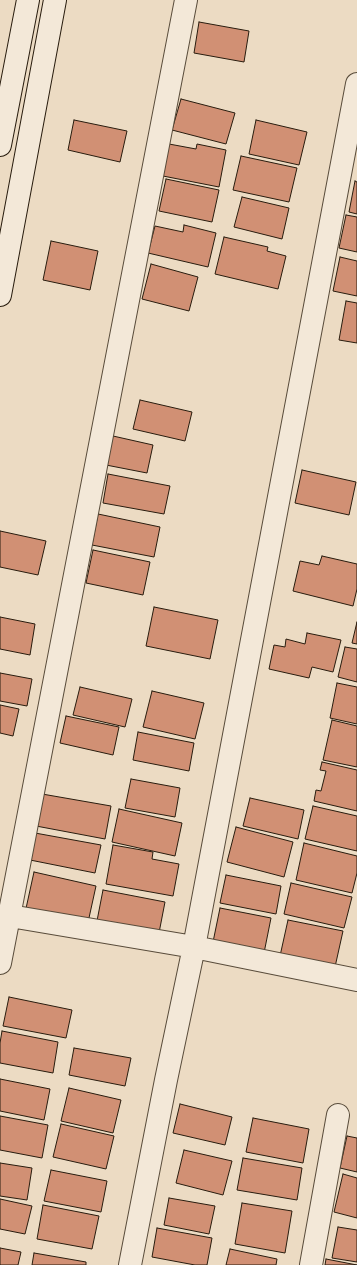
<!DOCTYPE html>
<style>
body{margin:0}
canvas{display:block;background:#ecdbc3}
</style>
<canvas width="357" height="1265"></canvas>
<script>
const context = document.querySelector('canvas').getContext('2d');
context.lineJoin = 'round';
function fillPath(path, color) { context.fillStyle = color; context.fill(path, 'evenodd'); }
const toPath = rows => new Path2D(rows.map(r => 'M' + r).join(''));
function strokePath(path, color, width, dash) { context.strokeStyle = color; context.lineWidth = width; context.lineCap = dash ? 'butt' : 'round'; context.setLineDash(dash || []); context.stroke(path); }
const building = toPath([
 [199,22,249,31,244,62,194,53,199,22],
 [181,99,235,113,226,144,172,130,181,99],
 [74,120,127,131,120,162,68,150,74,120],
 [256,120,307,132,299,165,249,154,256,120],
 [169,144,196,149,197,144,226,150,219,187,163,176,169,144],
 [241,156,297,168,289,202,233,190,241,156],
 [166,179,219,190,212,222,159,211,166,179],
 [355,181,357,182,357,214,349,212,355,181],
 [242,197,289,208,282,239,234,227,242,197],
 [346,215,357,217,357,252,339,248,346,215],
 [184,225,216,233,208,267,148,253,155,226,183,232,184,225],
 [224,237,268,247,267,251,286,256,278,289,215,274,224,237],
 [51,241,98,251,90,290,43,280,51,241],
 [340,257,357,261,357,296,333,291,340,257],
 [151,264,198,277,189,311,142,299,151,264],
 [346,301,357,303,357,343,339,340,346,301],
 [140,400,192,412,185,441,133,429,140,400],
 [113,436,153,445,147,473,106,465,113,436],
 [302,470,356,482,349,515,295,503,302,470],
 [108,474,170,486,164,514,103,503,108,474],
 [98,514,160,527,154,557,92,545,98,514],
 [0,531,46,541,38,575,0,567,0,531],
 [93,550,150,562,143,595,86,583,93,550],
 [322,556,357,564,357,589,353,606,293,591,300,561,319,565,322,556],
 [154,607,218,620,210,659,146,646,154,607],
 [0,617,35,624,30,655,0,649,0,617],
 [357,622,357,644,352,643,357,622],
 [307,633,341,640,333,672,312,667,309,678,269,669,274,645,285,647,286,639,305,644,307,633],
 [345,647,357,649,357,682,338,677,345,647],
 [0,673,32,679,27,706,0,701,0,673],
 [337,683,357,687,357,724,330,718,337,683],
 [80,687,132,699,125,727,73,715,80,687],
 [152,691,204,703,195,739,143,727,152,691],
 [0,705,19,709,13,736,0,733,0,705],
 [66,716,119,727,113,755,60,743,66,716],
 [332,720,357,726,357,767,323,760,332,720],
 [138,732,194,743,189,771,133,760,138,732],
 [322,762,357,770,357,811,314,801,316,790,321,791,326,771,320,770,322,762],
 [131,779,180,788,175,817,125,808,131,779],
 [42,794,111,806,105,839,36,826,42,794],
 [250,798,304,810,298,839,243,826,250,798],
 [313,806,357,816,357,851,305,839,313,806],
 [119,809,182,823,175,856,112,842,119,809],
 [236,827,293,842,284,877,227,862,236,827],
 [35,833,101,845,95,873,30,860,35,833],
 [304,843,357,856,357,873,352,893,296,880,304,843],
 [113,845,153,852,152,859,179,864,173,896,106,884,113,845],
 [34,872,96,886,87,927,25,913,34,872],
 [226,875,281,886,276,914,220,903,226,875],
 [291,883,352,897,344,928,284,914,291,883],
 [103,890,165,902,158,938,96,926,103,890],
 [220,908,271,918,264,953,213,942,220,908],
 [288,920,343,931,335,967,280,956,288,920],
 [9,997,72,1010,66,1038,3,1026,9,997],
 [2,1031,58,1042,53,1073,0,1063,0,1043,2,1031],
 [74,1048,131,1058,125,1086,69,1075,74,1048],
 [0,1079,50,1089,44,1120,0,1111,0,1079],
 [69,1088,121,1100,113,1133,61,1121,69,1088],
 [180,1104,232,1117,225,1145,173,1133,180,1104],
 [0,1116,48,1125,42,1158,0,1150,0,1116],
 [253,1118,309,1129,303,1163,246,1152,253,1118],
 [61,1124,114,1136,106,1169,53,1157,61,1124],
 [347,1136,357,1138,357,1172,340,1168,347,1136],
 [184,1150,232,1161,223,1195,176,1183,184,1150],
 [243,1158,302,1168,297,1200,237,1190,243,1158],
 [0,1163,32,1168,27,1200,0,1196,0,1163],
 [51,1170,107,1181,101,1212,44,1201,51,1170],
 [343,1174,357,1178,357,1218,334,1212,343,1174],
 [169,1198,215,1206,209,1234,164,1225,169,1198],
 [0,1199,32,1206,25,1234,0,1229,0,1199],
 [242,1203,292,1211,285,1253,235,1244,242,1203],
 [43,1205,99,1216,92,1249,37,1239,43,1205],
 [338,1227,357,1230,357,1262,332,1258,338,1227],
 [157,1228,212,1238,207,1265,195,1265,152,1257,157,1228],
 [0,1248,21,1252,18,1265,0,1265,0,1248],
 [230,1249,277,1259,276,1265,226,1265,230,1249],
 [34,1253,86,1262,86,1265,32,1265,34,1253],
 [326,1259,357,1265,325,1265,326,1259]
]);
const street = toPath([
 [10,916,194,947,357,980],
 [0,963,186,0],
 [130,1265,166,1080,194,947,357,84],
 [311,1265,338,1115]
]);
const secondary = toPath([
 [0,145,28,0],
 [0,295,55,0]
]);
fillPath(building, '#d19074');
strokePath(building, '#281c0e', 1);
strokePath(street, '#594c3b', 24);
strokePath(secondary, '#281c0e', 24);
strokePath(street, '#f3e8d8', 22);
strokePath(secondary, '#f3e8d8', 22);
</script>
